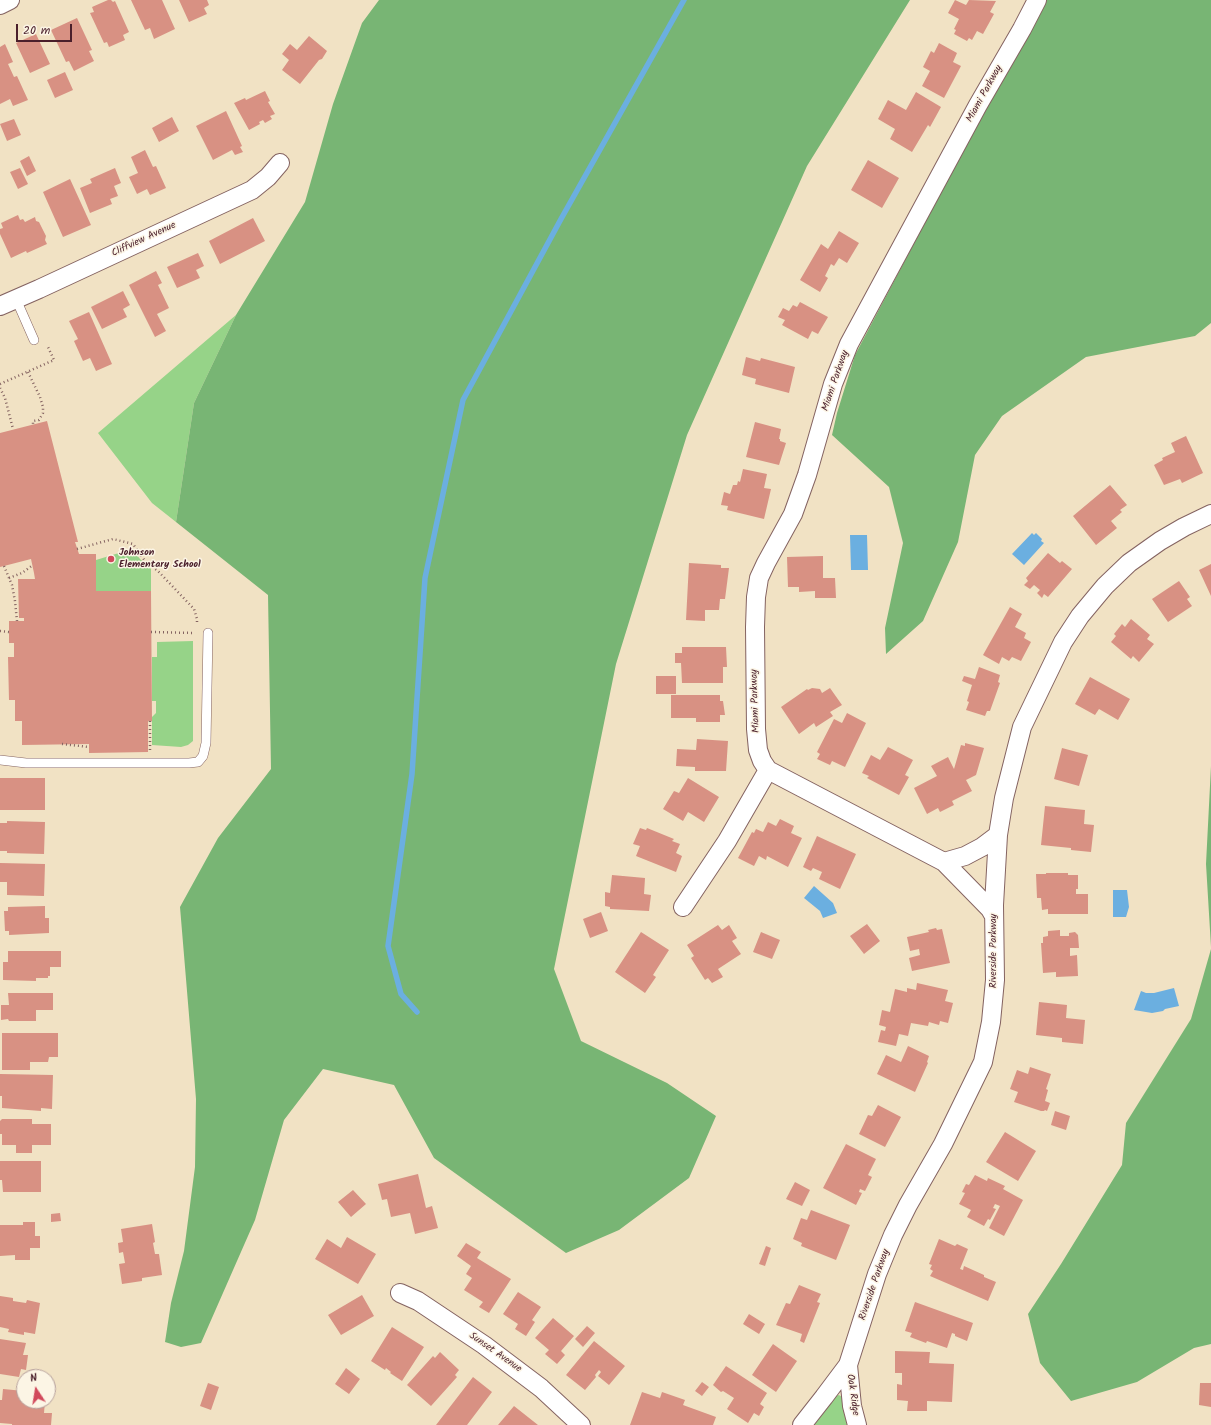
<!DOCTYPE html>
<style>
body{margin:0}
#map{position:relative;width:1211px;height:1425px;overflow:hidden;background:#f1e2c4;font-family:Kalam,sans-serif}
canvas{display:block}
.north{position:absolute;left:16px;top:1369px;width:40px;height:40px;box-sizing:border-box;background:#fcf5e5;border:1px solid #b59f9b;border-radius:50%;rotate:348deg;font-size:11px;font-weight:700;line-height:16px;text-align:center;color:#4a1f2b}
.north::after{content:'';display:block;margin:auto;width:14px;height:18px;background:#d1495b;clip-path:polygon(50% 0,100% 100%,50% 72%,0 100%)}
.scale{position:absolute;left:16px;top:24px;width:56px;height:18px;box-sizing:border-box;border:2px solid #4a1f2b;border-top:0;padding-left:5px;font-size:12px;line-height:14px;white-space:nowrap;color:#4a1f2b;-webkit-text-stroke:3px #fcf5e5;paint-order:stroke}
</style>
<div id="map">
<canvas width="1211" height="1425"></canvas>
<div class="north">N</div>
<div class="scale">20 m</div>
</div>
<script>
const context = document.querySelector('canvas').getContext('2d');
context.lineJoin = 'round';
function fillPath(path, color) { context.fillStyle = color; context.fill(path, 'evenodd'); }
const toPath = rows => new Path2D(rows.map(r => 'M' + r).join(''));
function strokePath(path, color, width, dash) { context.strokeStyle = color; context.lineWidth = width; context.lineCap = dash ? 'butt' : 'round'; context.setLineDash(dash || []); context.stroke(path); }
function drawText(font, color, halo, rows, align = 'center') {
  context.font = font + ' Kalam,sans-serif'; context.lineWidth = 3; context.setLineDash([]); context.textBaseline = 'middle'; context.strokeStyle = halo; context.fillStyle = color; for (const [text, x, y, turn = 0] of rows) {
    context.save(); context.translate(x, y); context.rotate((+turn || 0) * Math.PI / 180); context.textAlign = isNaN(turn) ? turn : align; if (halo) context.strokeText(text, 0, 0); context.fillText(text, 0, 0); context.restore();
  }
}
const green = toPath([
 [236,315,194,403,176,522,152,503,98,433],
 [132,549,140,559,151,569,151,591,96,591,96,560],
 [193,641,193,741,188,745,181,747,152,745,152,717,156,713,156,701,152,701,152,657,157,657,157,642],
 [839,1395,842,1397,844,1402,847,1425,811,1425,835,1396]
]);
const forest = toPath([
 [379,0,910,0,807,166,687,435,616,664,554,969,581,1041,667,1083,716,1116,689,1178,619,1230,566,1253,434,1158,394,1085,323,1069,284,1120,255,1220,201,1343,181,1347,165,1342,171,1303,184,1251,195,1167,196,1099,180,907,218,838,271,769,268,595,176,522,194,403,236,315,305,202,333,104,362,23],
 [1047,0,1211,0,1211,323,1195,336,1086,357,1002,416,975,455,958,542,923,621,886,654,885,628,903,543,889,487,832,435,837,413,855,355,967,143],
 [1211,766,1211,947,1206,864],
 [1211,949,1211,1344,1194,1348,1137,1382,1071,1401,1040,1363,1028,1314,1061,1264,1122,1165,1126,1123,1191,1019]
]);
const water = toPath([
 [1032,533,1034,535,1036,533,1042,539,1041,541,1044,543,1024,565,1012,554],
 [850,535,867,535,868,570,851,570],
 [814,886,833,903,837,913,823,918,820,911,804,898],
 [1113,890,1127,890,1129,907,1126,917,1113,917],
 [1174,988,1179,1006,1165,1009,1163,1011,1152,1013,1134,1010,1141,991,1146,993,1154,993]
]);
const stream = toPath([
 [417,1012,401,994,388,946,412,774,425,578,463,400,561,219,684,0]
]);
const building = toPath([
 [108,0,111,0,113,2,115,1,129,32,123,35,125,40,109,47,107,42,104,43,90,13,94,12,92,7],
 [131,0,162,0,175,29,154,39,150,28,145,30],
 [179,0,207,0,209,5,204,8,207,14,189,22],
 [955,0,966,5,969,0,996,1,990,12,994,14,983,34,977,31,972,40,969,38,967,41,954,34,956,30,954,29,959,19,948,13],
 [77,18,92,50,89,51,94,61,74,71,69,61,66,62,51,30],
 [36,34,50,64,30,73,16,43],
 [309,36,327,51,322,59,319,60,300,84,282,70,289,60,282,54,290,44,297,50],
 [939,43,957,53,953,62,961,66,944,98,922,86,930,71,923,67,931,51,934,53],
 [5,44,13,62,8,64,14,77,17,76,28,100,13,106,10,99,0,104,0,47],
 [65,72,73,90,55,98,47,80],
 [265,91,270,101,268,102,275,114,270,116,272,119,265,123,263,120,259,122,260,124,249,130,234,103,245,98,246,100],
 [916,92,941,107,930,127,928,125,912,152,890,139,895,129,878,119,888,100,906,110],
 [226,111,242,146,240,147,243,152,235,155,232,150,213,160,196,126],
 [172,117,179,131,159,142,152,128],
 [14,119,21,135,7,141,0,124],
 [145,150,153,167,156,166,166,188,150,195,147,189,137,194,129,177,138,173,131,157],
 [29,156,36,171,27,176,20,161],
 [868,160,899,178,882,208,851,190],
 [20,168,28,184,18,189,10,172],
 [115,168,121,183,114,186,118,196,110,199,112,204,90,213,80,188,92,183,90,179],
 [70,179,91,225,63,237,43,192],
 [18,215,20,220,23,219,25,222,35,217,36,221,39,222,46,236,45,240,47,244,27,253,26,251,11,258,0,234,0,229,3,228,1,223],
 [253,218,265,241,220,264,209,241],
 [839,231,859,243,847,263,839,258,834,266,831,264,825,276,828,278,820,292,800,280,821,244,828,249],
 [198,253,204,266,196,270,200,278,177,288,167,267],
 [156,271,162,283,158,285,169,308,157,314,166,331,155,337,129,285],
 [123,291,130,305,123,309,127,317,102,329,91,307],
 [800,302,828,317,818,334,812,331,808,339,782,325,785,320,778,317,783,308,789,311,793,305,797,307],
 [89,312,112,364,96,371,90,358,83,361,74,341,78,339,69,321],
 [746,357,760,361,761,358,795,367,789,393,755,384,756,379,742,375],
 [47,421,78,542,75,542,79,554,96,554,96,591,151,591,152,721,148,721,148,752,89,753,89,744,22,745,22,721,15,721,15,700,9,700,8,657,14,657,14,643,9,643,9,621,24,621,24,618,19,618,18,579,35,579,34,573,31,559,0,567,0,433],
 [755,422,781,429,779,439,780,439,780,441,786,443,779,465,746,457],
 [1186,436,1203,473,1182,483,1180,479,1164,485,1154,465,1163,460,1162,458,1175,452,1171,443],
 [743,469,767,474,764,488,771,489,764,519,727,510,728,506,721,505,724,492,730,494,733,485,737,485,738,481,740,482],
 [1110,485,1127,505,1120,510,1122,512,1111,521,1117,528,1096,545,1073,516],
 [1048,553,1060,563,1062,561,1072,569,1048,597,1044,594,1042,598,1037,593,1040,590,1034,585,1030,589,1024,585,1028,581,1026,578],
 [823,556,823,578,835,578,836,598,815,598,815,591,799,592,799,587,788,587,787,557],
 [689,563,721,565,721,568,729,568,725,599,720,599,719,610,705,610,705,621,686,620],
 [1211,564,1211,596,1199,570],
 [1179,581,1190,597,1187,599,1192,606,1168,622,1152,599],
 [1010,607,1022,614,1015,627,1026,633,1024,638,1031,642,1021,661,1012,657,1009,661,1002,657,999,664,983,655],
 [1131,619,1150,635,1147,639,1154,644,1139,662,1133,656,1131,659,1111,642,1116,636,1114,634,1122,624,1125,627],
 [682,647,726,647,727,667,723,667,723,683,682,683,681,663,675,663,675,653,682,653],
 [979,667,1000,675,998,682,1000,683,990,711,987,711,985,716,966,710,969,702,967,701,972,685,962,681,964,676,975,679],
 [656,676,676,676,676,694,656,694],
 [1090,677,1130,699,1118,720,1099,709,1095,715,1075,704],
 [812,688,820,689,822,693,830,688,842,705,830,712,833,716,816,727,814,723,799,734,781,707,807,689,808,690],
 [671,695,720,695,720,701,723,701,725,715,720,715,720,722,696,722,696,718,671,718],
 [847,713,866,723,845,767,832,761,830,765,817,759,820,754,817,752,834,719,842,723],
 [697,739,728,741,726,771,695,771,695,767,676,766,677,749,696,750],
 [965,743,984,748,976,775,966,780,972,791,952,801,954,805,940,812,938,808,927,814,914,788,937,776,931,766,948,757,954,769,961,745,965,746],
 [888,747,913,760,905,775,909,777,899,795,867,778,869,776,862,773,871,755,880,760],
 [1062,748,1088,755,1079,786,1054,779],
 [0,778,45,778,45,810,0,810],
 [688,778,719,797,704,822,688,812,683,821,663,809,674,791,679,793],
 [1045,806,1085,810,1084,824,1094,825,1091,852,1071,850,1071,848,1041,845],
 [780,819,794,826,791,833,802,838,788,867,767,856,766,860,759,856,754,866,738,858,752,832,754,833,756,829,763,832,768,822,776,826],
 [7,821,45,822,44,854,7,853,7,851,0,851,0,823,7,823],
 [640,828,646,830,647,828,674,839,672,841,680,844,676,853,682,856,676,872,636,856,640,846,633,844],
 [817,836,856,854,840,889,819,879,822,872,813,868,811,871,803,867],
 [0,863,45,864,44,896,7,895,7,882,0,882],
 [1046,873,1068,873,1068,875,1078,875,1078,889,1076,889,1076,894,1088,894,1088,914,1048,914,1048,909,1042,910,1041,898,1037,898,1036,874,1046,874],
 [612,875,645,878,644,894,651,895,649,911,610,909,610,907,605,906,605,892,610,893],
 [45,906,45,918,49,918,49,933,9,935,9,931,5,931,4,911,8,911,8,907],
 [601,912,608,931,590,938,583,919],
 [867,924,880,941,864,954,850,936],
 [718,925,722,930,729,925,737,938,732,941,741,954,718,969,723,977,712,983,708,978,705,980,691,958,694,956,687,945],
 [936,928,937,930,942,929,950,963,912,971,909,958,920,955,919,949,910,951,907,937,929,932,928,930],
 [1060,930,1060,936,1069,936,1069,933,1075,932,1078,935,1079,948,1070,948,1070,956,1077,955,1078,976,1056,977,1056,972,1043,973,1041,943,1043,943,1043,937,1048,936,1048,931],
 [641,932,669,950,653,975,656,977,645,993,615,972],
 [761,932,780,940,772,959,753,952],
 [8,951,61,951,61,967,50,967,50,976,48,976,48,978,36,978,36,981,3,980,3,962,8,962],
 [917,983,948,990,945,1001,953,1003,948,1023,940,1021,939,1025,929,1022,928,1026,911,1023,908,1036,899,1034,896,1046,878,1042,881,1030,885,1031,886,1027,879,1025,882,1010,890,1012,895,989,907,992,907,988,916,990],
 [8,993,53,993,53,1010,36,1010,36,1021,9,1021,8,1019,1,1020,1,1005,9,1005],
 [1039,1002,1067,1005,1066,1018,1085,1020,1083,1044,1062,1042,1062,1038,1036,1035],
 [2,1033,58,1033,58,1057,49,1057,48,1062,30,1062,30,1070,2,1070],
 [908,1046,929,1056,927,1062,928,1063,915,1092,877,1074,886,1055,901,1062],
 [1030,1067,1051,1074,1046,1089,1048,1090,1045,1101,1050,1103,1047,1111,1045,1110,1044,1111,1041,1111,1014,1102,1018,1092,1010,1089,1017,1070,1028,1074],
 [0,1074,53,1075,52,1109,41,1108,41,1111,2,1108,2,1096,0,1096],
 [878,1105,901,1117,885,1147,859,1134,868,1115,872,1116],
 [1055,1111,1070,1116,1066,1130,1051,1125],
 [2,1119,32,1119,32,1124,51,1124,51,1145,32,1145,32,1153,16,1153,16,1145,2,1145,2,1134,0,1134,0,1121],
 [1005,1132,1036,1151,1018,1181,986,1162],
 [846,1144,876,1159,868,1175,872,1177,865,1191,860,1189,859,1192,862,1193,856,1205,823,1188],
 [0,1161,41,1161,41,1192,3,1192,2,1180,0,1180],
 [418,1174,426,1208,432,1206,438,1228,415,1234,410,1213,391,1217,387,1199,382,1200,378,1184],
 [975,1175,987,1181,988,1178,1005,1186,1003,1189,1023,1200,1004,1236,989,1228,1000,1206,995,1204,993,1208,996,1209,990,1220,988,1219,984,1226,967,1217,971,1210,959,1204,965,1193,962,1192,966,1184,969,1185],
 [795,1182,810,1190,802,1206,786,1199],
 [353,1190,366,1204,351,1217,338,1202],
 [811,1210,850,1225,836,1260,801,1246,802,1243,793,1239,801,1218,807,1220],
 [60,1213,61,1221,51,1222,51,1214],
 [23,1222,35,1222,35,1236,40,1236,40,1248,30,1248,30,1260,15,1260,15,1255,0,1256,0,1225,23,1225],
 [152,1224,155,1242,153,1243,155,1254,159,1254,162,1275,142,1278,142,1281,122,1284,119,1264,125,1263,123,1252,119,1253,118,1243,123,1242,121,1229],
 [347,1237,376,1254,358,1284,315,1259,327,1239,341,1248],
 [939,1239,955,1246,957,1244,968,1249,960,1269,963,1270,964,1266,984,1275,984,1277,996,1282,988,1301,930,1276,933,1271,930,1269,932,1265,929,1264],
 [466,1243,481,1252,477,1258,511,1279,489,1313,479,1307,483,1302,464,1290,472,1278,466,1274,471,1266,457,1256],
 [766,1246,771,1248,765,1266,759,1264],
 [799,1285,821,1294,817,1302,820,1303,804,1343,800,1341,802,1334,776,1325,786,1303,790,1304],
 [518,1292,541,1307,532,1320,535,1322,526,1336,515,1329,518,1324,503,1314],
 [362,1295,374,1316,341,1335,328,1315],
 [0,1296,13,1298,13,1301,26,1303,27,1300,40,1303,35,1334,24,1332,24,1335,8,1332,9,1329,0,1327],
 [915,1302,973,1323,967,1341,955,1336,955,1334,952,1333,947,1348,927,1341,926,1343,910,1337,912,1333,905,1331],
 [749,1314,765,1324,759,1334,743,1324],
 [553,1318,574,1336,561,1351,565,1355,557,1364,545,1354,549,1350,535,1338],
 [587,1326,595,1333,583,1347,575,1339],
 [392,1327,424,1347,402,1381,390,1373,391,1372,386,1368,385,1370,371,1361],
 [0,1339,26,1343,23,1355,28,1355,26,1370,21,1369,19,1377,0,1374],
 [594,1341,625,1366,609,1385,598,1376,601,1372,599,1370,595,1375,596,1377,585,1390,566,1375],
 [773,1344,797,1361,776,1392,752,1375],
 [895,1351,930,1352,929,1363,954,1364,952,1402,927,1401,927,1411,907,1411,908,1401,897,1400,897,1384,902,1385,902,1373,895,1373],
 [440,1352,459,1370,455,1375,457,1377,431,1406,407,1385,433,1356,435,1358],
 [726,1366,767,1393,760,1404,764,1407,759,1416,754,1413,748,1423,727,1409,734,1398,723,1391,721,1392,713,1385],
 [346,1368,360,1379,349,1394,335,1384],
 [473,1377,492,1392,467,1425,436,1425],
 [702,1382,709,1387,702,1396,695,1391],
 [208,1383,219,1387,211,1410,200,1406],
 [1200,1383,1211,1383,1211,1407,1199,1405],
 [3,1389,24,1391,24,1401,45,1401,44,1413,52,1413,51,1425,12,1425,12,1424,0,1423,0,1400,2,1400],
 [642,1392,660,1398,662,1392,685,1400,683,1405,716,1417,713,1425,630,1425],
 [514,1406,538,1425,498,1425]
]);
const path = toPath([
 [28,372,40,397,43,407,43,413,39,420,33,421,33,424],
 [0,384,54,360,47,345],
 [0,388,5,398,13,429],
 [77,549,113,539,133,544,145,561,158,571,194,609,197,619,197,624],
 [4,566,12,585,15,601,17,621],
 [9,578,22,573,33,565],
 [0,631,9,632],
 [151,632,195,633],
 [150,721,150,751],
 [62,744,89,747]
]);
const service = toPath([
 [16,299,34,340],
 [0,760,26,763,189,763,198,762,203,756,206,743,208,633]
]);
const minor = toPath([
 [0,5,10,0],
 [0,306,39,289,252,190,268,177,280,163],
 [944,862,965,856,982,847,998,835],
 [683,907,727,841,768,770],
 [994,916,990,909,944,862,768,770,762,761,758,750,756,729,755,627,756,597,759,578,766,563,793,514,807,475,833,384,849,344,978,105,1022,29,1037,0],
 [400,1293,418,1301,484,1345,541,1388,581,1425],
 [848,1365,852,1406,857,1425],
 [802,1425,824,1397,848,1365,877,1274,893,1235,908,1205,943,1144,983,1062,991,1022,995,980,994,905,998,835,1004,798,1022,727,1063,642,1080,616,1105,586,1129,563,1160,541,1184,527,1211,514]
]);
const markers = [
 [111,559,4,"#d1495b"]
];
const streetNames = [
 ["Miami Parkway",985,94,-61],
 ["Cliffview Avenue",144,240,-25],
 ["Miami Parkway",836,381,-71],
 ["Miami Parkway",756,701,-92],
 ["Riverside Parkway",994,951,-90],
 ["Riverside Parkway",875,1285,-71],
 ["Sunset Avenue",495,1353,35],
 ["Oak Ridge",852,1395,82]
];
const poiNames = [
 ["Johnson",119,553],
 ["Elementary School",119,565]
];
fillPath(green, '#96d388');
fillPath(forest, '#78b574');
fillPath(water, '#6bafe0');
strokePath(stream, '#6bafe0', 5.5);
fillPath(building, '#d89183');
strokePath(service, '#846361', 10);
strokePath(minor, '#846361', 20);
strokePath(path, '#846361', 2.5, [1, 3]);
strokePath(service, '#fff', 9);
strokePath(minor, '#fff', 18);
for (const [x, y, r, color] of markers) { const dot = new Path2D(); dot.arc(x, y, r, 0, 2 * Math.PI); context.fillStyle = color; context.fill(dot); strokePath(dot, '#fcf5e5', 1.5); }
drawText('10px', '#4a1f2b', '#fcf5e5', streetNames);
drawText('bold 10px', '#4a1f2b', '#fcf5e5', poiNames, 'left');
</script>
